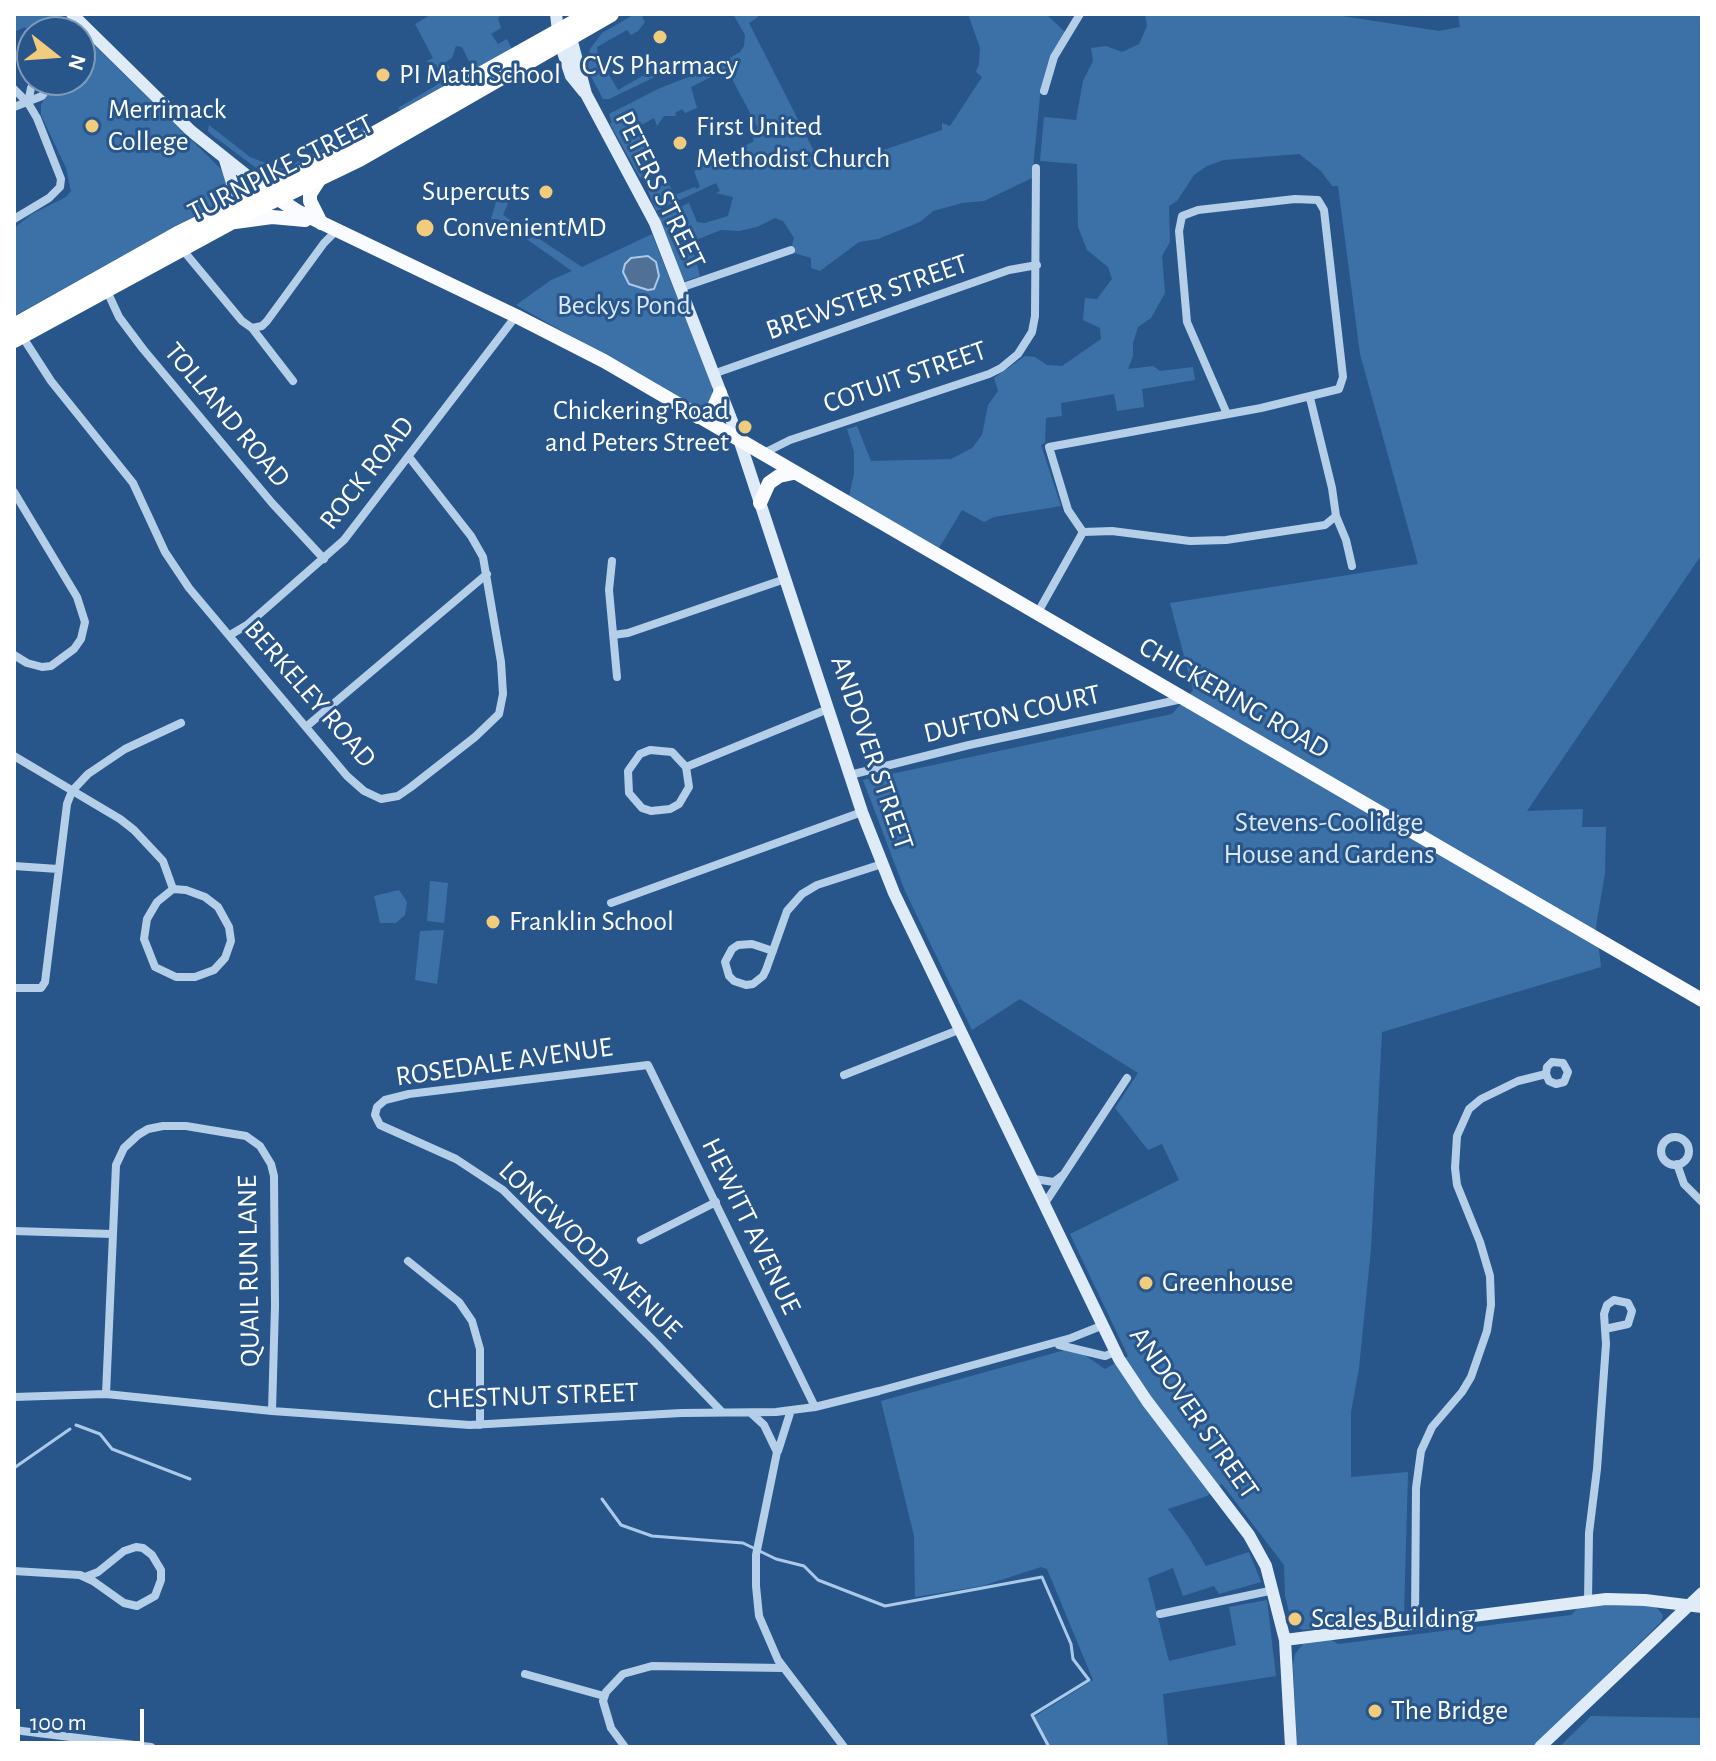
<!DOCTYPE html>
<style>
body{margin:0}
#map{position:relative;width:1716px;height:1761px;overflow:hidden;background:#28568b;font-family:"Alegreya Sans",sans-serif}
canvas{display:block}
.frame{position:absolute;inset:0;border:16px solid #fff;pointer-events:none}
.north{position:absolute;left:16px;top:16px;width:80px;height:80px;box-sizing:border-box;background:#28568b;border:2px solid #7e9ab9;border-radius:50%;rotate:107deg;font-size:22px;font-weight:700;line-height:32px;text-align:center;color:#fff}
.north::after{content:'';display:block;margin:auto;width:28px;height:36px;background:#f1cc7c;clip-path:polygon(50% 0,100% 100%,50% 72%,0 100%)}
.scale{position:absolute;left:16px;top:1709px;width:128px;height:36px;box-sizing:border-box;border:4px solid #fff;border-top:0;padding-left:10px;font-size:24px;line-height:28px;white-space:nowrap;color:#fff;-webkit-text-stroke:6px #28568b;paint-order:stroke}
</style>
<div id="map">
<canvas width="1716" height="1761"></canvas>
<div class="frame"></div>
<div class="north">N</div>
<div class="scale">100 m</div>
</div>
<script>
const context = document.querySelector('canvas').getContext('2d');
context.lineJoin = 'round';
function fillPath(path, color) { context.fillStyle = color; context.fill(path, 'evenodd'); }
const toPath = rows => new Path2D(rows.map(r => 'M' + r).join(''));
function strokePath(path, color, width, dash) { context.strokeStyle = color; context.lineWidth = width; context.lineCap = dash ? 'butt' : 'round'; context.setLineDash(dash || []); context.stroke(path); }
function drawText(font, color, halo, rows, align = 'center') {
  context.font = font + ' "Alegreya Sans",sans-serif'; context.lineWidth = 6; context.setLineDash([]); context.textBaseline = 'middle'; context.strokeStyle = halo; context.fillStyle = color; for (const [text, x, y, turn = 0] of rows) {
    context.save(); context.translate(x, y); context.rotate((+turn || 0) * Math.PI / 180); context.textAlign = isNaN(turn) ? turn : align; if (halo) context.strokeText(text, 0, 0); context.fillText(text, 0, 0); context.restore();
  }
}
const green = toPath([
 [14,14,59,14,65,19,57,32,32,32,32,38,25,27,14,32],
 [432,14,503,14,498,18,501,28,491,34,498,44,507,39,512,49,473,70,462,47,456,46,452,58,446,62,451,70,455,68,461,77,401,111,398,108,437,85,436,80,441,77,436,64,430,67,427,61,433,58,415,24],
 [635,14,646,14,642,17,645,22,638,31,631,35,627,30,597,47,598,56,618,90,651,71,650,64,657,76,609,99,603,99,587,69,590,49,602,33],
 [733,14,757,14,758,17,749,23,820,163,827,161,831,168,942,130,942,123,950,126,982,77,976,72,979,64,980,48,968,14,1046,14,1065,32,1048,63,1041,86,1032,178,984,201,962,203,933,211,920,222,878,239,859,242,820,271,811,268,811,258,794,253,792,246,794,238,783,221,775,218,757,227,739,231,721,230,691,242,700,276,685,281,679,277,658,217,689,203,697,222,705,223,728,216,733,197,716,193,720,191,716,183,656,211,647,188,651,185,653,189,668,183,675,195,695,187,696,189,700,187,694,171,712,162,711,155,715,152,719,151,723,158,754,141,751,133,758,128,731,77,721,73,715,75,691,87,697,108,685,113,682,109,675,113,676,116,664,116,657,126,654,118,638,127,655,163,644,169,645,176,640,178,610,124,612,123,609,114,660,88,712,68,740,52,744,46,745,35],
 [1145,14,1329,14,1439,31,1460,27,1458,14,1702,14,1702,554,1527,811,1583,809,1582,827,1606,827,1605,873,1596,926,1601,967,1382,1032,1371,1249,1359,1368,1351,1412,1351,1477,1408,1472,1404,1614,1348,1614,1331,1626,1303,1630,1295,1626,1291,1621,1285,1595,1284,1565,1222,1484,1207,1496,1168,1509,1189,1538,1206,1566,1249,1552,1261,1582,1219,1594,1214,1586,1183,1596,1173,1568,1148,1578,1169,1661,1236,1645,1229,1607,1267,1600,1276,1676,1163,1694,1168,1747,1048,1747,1032,1718,1093,1680,1047,1569,1041,1567,982,1586,915,1597,914,1536,881,1401,1065,1350,1083,1354,1105,1369,1128,1356,1070,1234,1179,1180,1162,1144,1148,1150,1115,1108,1138,1073,1020,999,972,1030,905,891,863,780,1172,714,1193,690,1170,603,1418,564,1360,354,1338,186,1332,186,1321,171,1299,154,1224,160,1207,166,1194,175,1177,201,1169,206,1170,242,1162,256,1165,293,1151,318,1138,327,1133,343,1133,356,1128,369,1153,366,1160,371,1193,367,1195,380,1142,389,1144,407,1117,411,1114,394,1061,403,1062,416,1046,418,1045,443,1041,445,1061,506,994,517,984,522,962,510,939,548,849,496,854,474,854,452,847,429,857,426,871,461,951,459,972,448,982,435,988,405,998,391,994,378,1025,356,1035,357,1047,365,1062,366,1101,339,1100,328,1083,320,1085,298,1097,299,1112,279,1108,267,1087,250,1078,227,1077,164,1040,161,1044,117,1076,120,1083,81,1093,61,1091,48,1106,46,1122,52,1139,44,1147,26],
 [87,38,221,169,226,182,225,190,221,199,211,207,14,316,14,228,32,214,66,197,71,191,66,168,41,115,41,105,56,80,80,80,80,39],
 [209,125,250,157,279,168,285,168,311,155,362,129,362,125,366,130,285,170,269,173,259,170,212,135,208,131],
 [511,183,515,186,503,215,582,267,652,234,712,385,713,401,700,409,516,305,551,280,572,271,498,219,491,219,496,202,507,192],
 [430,881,448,883,444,923,427,921],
 [399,890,407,902,405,915,396,923,380,923,374,896],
 [444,930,437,984,415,980,420,931],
 [1606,1605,1655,1606,1663,1615,1661,1622,1533,1747,1297,1747,1293,1665,1295,1654,1303,1644,1330,1639,1338,1644,1571,1615,1577,1609],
 [1591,1716,1702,1718,1702,1747,1559,1747]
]);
const water = toPath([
 [648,256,656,262,659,276,654,289,648,290,629,284,623,272,625,264,631,258,648,256]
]);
const stream = toPath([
 [76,1425,100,1434,112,1449,190,1479],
 [14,1468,70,1429],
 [602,1499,621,1525,652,1536,743,1543,776,1559,804,1566,818,1580,885,1606,1042,1577,1071,1644,1073,1659,1089,1680,1032,1715,1049,1747]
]);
const street = toPath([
 [14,89,28,103,37,118,61,179,60,187,49,198,14,219],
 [1044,91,1054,57,1080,14],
 [28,103,31,88,37,80],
 [14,107,42,96,53,80],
 [182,249,242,321,252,328,293,381],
 [680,288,791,250],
 [107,291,119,317,143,349,272,503,324,559],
 [252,328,262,326,267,321,324,243,337,230],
 [22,336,51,381,133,483,165,552,189,588,347,776,364,791,381,799,398,796,411,787,475,737,499,714,503,694,501,662,483,557,471,536,409,457],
 [713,374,1009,270,1037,265],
 [1310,398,1332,488,1336,516,1346,540,1352,566],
 [762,454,790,440,989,374,1001,368,1018,354,1032,332,1035,316,1036,168],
 [14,492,77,597,85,622,81,639,74,649,51,666,42,667,27,663,14,655],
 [1083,532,1068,510,1049,447,1261,408,1339,389,1343,377,1324,210,1318,200,1295,199,1198,210,1182,216,1179,231,1187,322,1227,414],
 [612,561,609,590,617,677],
 [1037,614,1083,532,1112,531,1190,541,1226,540,1325,525,1336,516],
 [230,635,247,625,344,540,516,316],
 [613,635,628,633,785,579],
 [307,726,487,574],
 [14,756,120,819,134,830,163,861,173,889],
 [686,767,689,787,679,804,670,809,651,811,642,808,629,793,628,771,640,754,650,750,672,752,686,767,828,709],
 [850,775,969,745,1182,699],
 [14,866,58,869],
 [173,889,186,890,205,897,218,907,229,927,231,941,225,958,214,970,195,977,176,977,155,967,144,939,147,919,157,902,173,889],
 [611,903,862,812],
 [773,951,752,944,738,945,732,949,725,962,729,976,734,981,746,985,753,984,763,976,766,970,787,911,802,894,817,885,882,864],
 [14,988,41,988,45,982,67,804,72,791,88,774,125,749,181,723],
 [844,1075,961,1029],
 '1661 1151a14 14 0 1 1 28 0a14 14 0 1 1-28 0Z',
 [1677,1164,1684,1184,1702,1202],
 [1034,1179,1054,1182,1063,1175],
 [1045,1203,1127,1078],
 [14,1231,112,1234],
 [641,1240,716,1202],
 [408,1261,459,1302,472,1321,480,1349,480,1425],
 [1059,1345,1105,1356,1115,1352],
 [106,1394,116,1165,124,1148,138,1135,148,1129,163,1126,186,1126,246,1136,260,1146,271,1164,274,1176,275,1306,272,1411],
 [14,1397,106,1394,272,1411,470,1425,681,1413,776,1412,815,1407,879,1391,1071,1338,1101,1326],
 [722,1412,652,1339,503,1190,456,1159,380,1125,375,1115,377,1107,385,1100,409,1094,648,1065,815,1407],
 [751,1413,764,1425,777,1452,756,1555,756,1586,759,1616,778,1660,844,1747],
 [778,1451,791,1410],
 [14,1571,80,1575,93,1581,124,1603,137,1606,155,1596,161,1580,161,1570,152,1555,143,1548,136,1547,124,1551,98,1572,85,1577],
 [1588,1601,1589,1533,1597,1469,1606,1344,1604,1314,1607,1305,1614,1300,1628,1303,1632,1311,1628,1324,1605,1329],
 [1160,1614,1274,1590],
 [1415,1623,1416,1488,1421,1451,1432,1427,1462,1392,1471,1377,1487,1331,1491,1305,1490,1276,1480,1242,1457,1185,1455,1168,1457,1136,1469,1109,1481,1099,1518,1081,1546,1074,1547,1067,1552,1062,1563,1063,1568,1072,1564,1082,1556,1084,1549,1081,1546,1074],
 [525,1674,604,1696],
 [14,1730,151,1747],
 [625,1747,611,1728,603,1701,606,1692,623,1674,652,1666,784,1668]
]);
const secondary = toPath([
 [72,14,191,131,265,190],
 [556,14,558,31],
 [571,38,586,94,655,223,740,442,862,812,894,893,1119,1359,1147,1401,1249,1535,1266,1566,1285,1640,1291,1747],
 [560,43,571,76,584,92],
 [219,212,231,194,232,183,225,160],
 [1285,1640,1606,1599,1645,1600,1702,1607],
 [1540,1747,1702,1593]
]);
const primary = toPath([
 [319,180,310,194,310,201,321,223],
 [272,195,297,211,516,316,604,361,1702,1000],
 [235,222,272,217,305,220],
 [698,417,713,409,720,393],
 [760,503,769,483,779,476,793,473]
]);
const highway = toPath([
 [14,326,178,234,328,160,584,17],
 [14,340,253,210,359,159,611,14]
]);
const markers = [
 [660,37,8,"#f1cc7c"],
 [383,75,8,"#f1cc7c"],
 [92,126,8,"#f1cc7c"],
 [680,143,8,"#f1cc7c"],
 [546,192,8,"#f1cc7c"],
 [425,228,10,"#f1cc7c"],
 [745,427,8,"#f1cc7c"],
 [493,922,8,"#f1cc7c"],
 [1146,1283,8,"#f1cc7c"],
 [1295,1619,8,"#f1cc7c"],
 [1375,1711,8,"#f1cc7c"]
];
const poiNames = [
 ["CVS Pharmacy",660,66,"center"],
 ["PI Math School",399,75],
 ["Merrimack",108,110],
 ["College",108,142],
 ["First United",696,127],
 ["Methodist Church",696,159],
 ["Supercuts",530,192,"right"],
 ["ConvenientMD",443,228],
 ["Chickering Road",729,411,"right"],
 ["and Peters Street",729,443,"right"],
 ["Franklin School",509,922],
 ["Greenhouse",1162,1283],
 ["Scales Building",1311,1619],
 ["The Bridge",1391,1711]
];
const streetNames = [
 ["TURNPIKE STREET",281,168,-27],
 ["PETERS STREET",660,190,64],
 ["BREWSTER STREET",867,297,-19],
 ["COTUIT STREET",905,377,-19],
 ["TOLLAND ROAD",227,415,50],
 ["ROCK ROAD",367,473,-52],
 ["BERKELEY ROAD",310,694,49],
 ["CHICKERING ROAD",1234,698,30],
 ["DUFTON COURT",1012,714,-13],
 ["ANDOVER STREET",872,753,71],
 ["ROSEDALE AVENUE",504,1062,-8],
 ["HEWITT AVENUE",751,1226,64],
 ["LONGWOOD AVENUE",590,1250,44],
 ["QUAIL RUN LANE",249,1271,-91],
 ["CHESTNUT STREET",533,1396,-2],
 ["ANDOVER STREET",1194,1413,55]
];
const parkNames = [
 ["Beckys Pond",624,306],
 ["Stevens-Coolidge",1329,823],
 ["House and Gardens",1329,855]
];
fillPath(green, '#3c71a7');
fillPath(water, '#507195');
strokePath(water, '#abcaea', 2);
strokePath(stream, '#abcaea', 3);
strokePath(street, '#b6cfe9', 8);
strokePath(secondary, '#e0ebf8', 12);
strokePath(primary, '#f9fbfe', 14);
strokePath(highway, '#fff', 16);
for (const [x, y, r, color] of markers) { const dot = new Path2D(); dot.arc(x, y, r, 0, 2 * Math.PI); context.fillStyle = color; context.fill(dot); strokePath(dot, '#28568b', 3); }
drawText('28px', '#fff', '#28568b', poiNames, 'left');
drawText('28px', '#fff', '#28568b', streetNames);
drawText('28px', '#dae8f7', '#28568b', parkNames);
</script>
